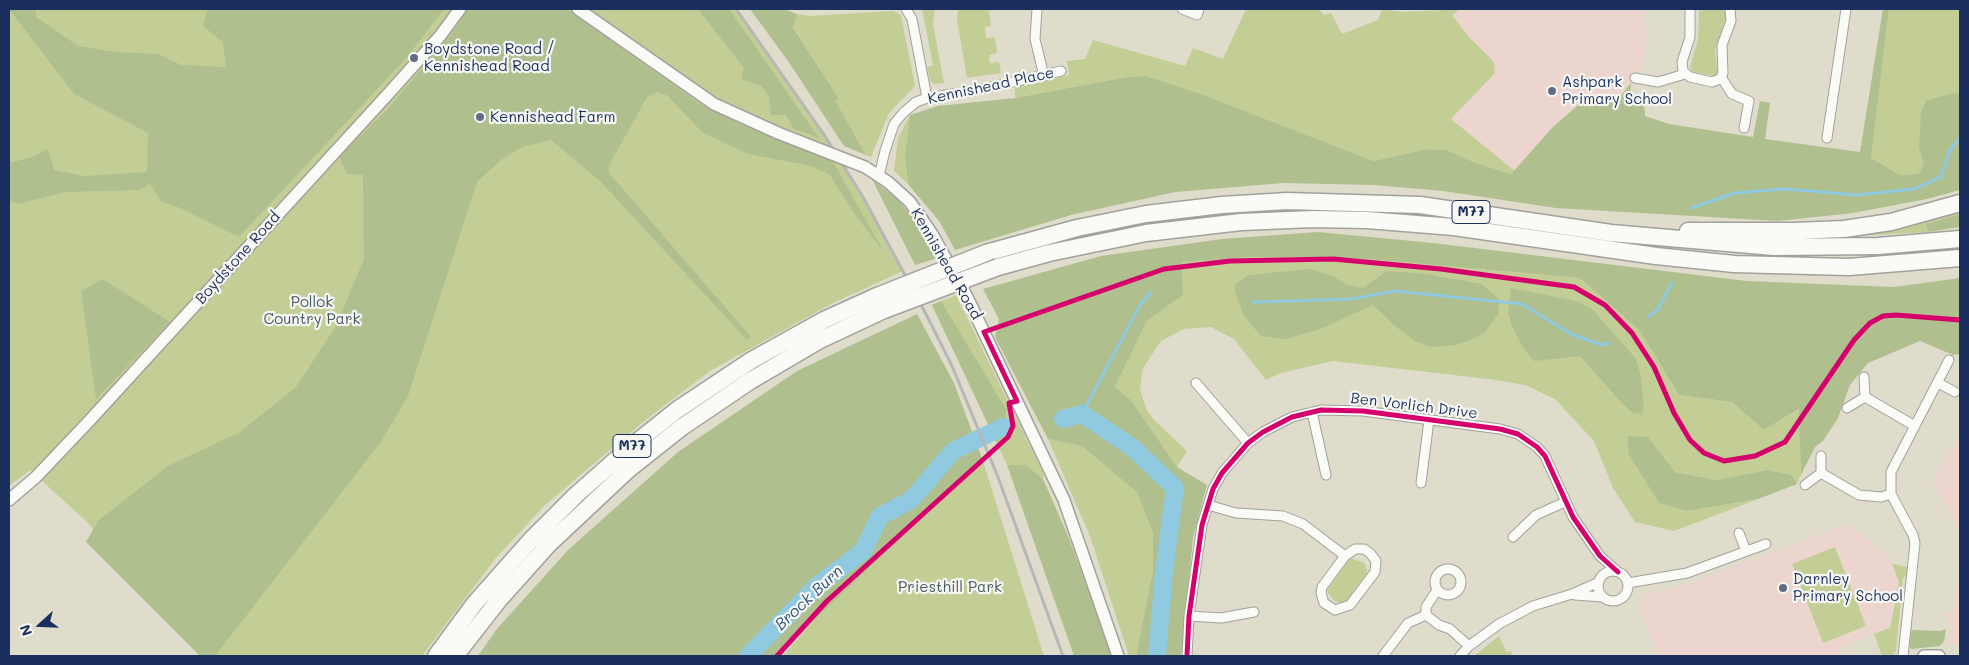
<!DOCTYPE html>
<style>
body{margin:0}
#map{position:relative;width:1969px;height:665px;overflow:hidden;background:#e0dccb;font-family:Mali,sans-serif}
canvas{display:block}
.frame{position:absolute;inset:0;border:10px solid #1b2f5e;pointer-events:none}
.north{position:absolute;left:15px;top:600px;width:50px;height:50px;-webkit-text-stroke:4px #f6f6f2;paint-order:stroke;rotate:250deg;font-size:14px;font-weight:700;line-height:20px;text-align:center;color:#1b2f5e}
.north::after{content:'';display:block;margin:auto;width:18px;height:22px;background:#1b2f5e;clip-path:polygon(50% 0,100% 100%,50% 72%,0 100%)}
</style>
<div id="map">
<canvas width="1969" height="665"></canvas>
<div class="frame"></div>
<div class="north">N</div>
</div>
<script>
const context = document.querySelector('canvas').getContext('2d');
context.lineJoin = 'round';
function fillPath(path, color) { context.fillStyle = color; context.fill(path, 'evenodd'); }
const toPath = rows => new Path2D(rows.map(r => 'M' + r).join(''));
function strokePath(path, color, width, dash) { context.strokeStyle = color; context.lineWidth = width; context.lineCap = dash ? 'butt' : 'round'; context.setLineDash(dash || []); context.stroke(path); }
function drawText(font, color, halo, rows, align = 'center') {
  context.font = font + ' Mali,sans-serif'; context.lineWidth = 4.5; context.setLineDash([]); context.textBaseline = 'middle'; context.strokeStyle = halo; context.fillStyle = color; for (const [text, x, y, turn = 0] of rows) {
    context.save(); context.translate(x, y); context.rotate((+turn || 0) * Math.PI / 180); context.textAlign = isNaN(turn) ? turn : align; if (halo) context.strokeText(text, 0, 0); context.fillText(text, 0, 0); context.restore();
  }
}
const built = toPath([
 [1460,9,1644,9,1643,19,1647,35,1642,67,1615,103,1585,99,1552,128,1515,171,1451,119,1495,73,1452,14],
 [1960,432,1960,533,1933,483],
 [1848,524,1889,556,1899,582,1890,628,1839,648,1842,656,1659,656,1639,607,1646,594,1684,585],
 [1960,560,1960,644,1948,645,1951,627,1945,615,1951,611,1954,604]
]);
const green = toPath([
 [9,9,736,9,823,133,863,197,903,271,831,304,710,371,648,418,545,505,495,559,422,656,212,656,146,594,87,522,30,470,9,486],
 [922,9,935,9,933,24,944,83,933,84,930,80,927,67,933,65],
 [958,9,989,9,991,26,985,27,986,38,995,37,997,53,989,55,990,63,999,62,1001,73,967,78,957,20],
 [1246,9,1319,9,1324,15,1331,13,1342,34,1378,20,1382,9,1403,12,1460,9,1452,15,1469,37,1494,62,1495,73,1451,119,1515,171,1511,174,1476,163,1446,150,1428,149,1373,161,1146,76,1127,77,1015,98,1015,86,1069,75,1067,61,1085,59,1093,40,1185,66,1193,48,1223,59],
 [1699,9,1721,9,1725,11,1726,17,1715,51,1718,74,1714,76,1693,72,1690,67,1698,40],
 [1889,9,1960,9,1960,164,1919,174,1900,175,1871,158],
 [893,11,901,15,915,86,889,113,871,157,866,155,835,100,838,98,793,26,797,14,809,16],
 [910,115,905,156,908,184,894,171,898,138],
 [1960,210,1960,214,1926,224,1928,232,1837,237],
 [1250,257,1368,259,1580,278,1640,331,1679,395,1732,402,1764,430,1800,409,1801,475,1797,484,1792,475,1768,470,1716,480,1675,472,1648,437,1687,511,1758,499,1674,531,1635,522,1613,488,1594,441,1555,399,1525,385,1496,380,1333,361,1281,373,1266,380,1234,339,1211,327,1184,329,1161,341,1143,368,1140,390,1147,410,1153,419,1187,451,1177,467,1131,400,1115,387,1147,321,1183,295,1180,262],
 [956,295,1044,475,1043,479,1026,465,1007,465,932,305],
 [1048,439,1082,446,1137,491,1153,533,1153,570,1136,656,1129,656,1090,536],
 [983,461,1044,656,783,656,812,622],
 [1835,547,1866,626,1823,643,1792,564],
 [1350,558,1365,563,1367,573,1346,602,1341,603,1334,601,1327,591],
 [1892,564,1907,567,1907,575,1903,578,1896,651,1892,656,1882,656,1874,634,1890,628,1899,582],
 [1499,636,1507,652,1511,651,1512,656,1474,656]
]);
const forest = toPath([
 [9,9,36,9,36,17,78,46,115,52,158,54,181,65,226,67,223,42,203,26,207,11,211,9,444,9,407,57,239,237,180,208,162,202,150,184,140,190,65,192,18,204,9,200,9,163,33,157,48,149,54,170,84,176,147,172,148,133,74,94],
 [468,9,567,9,701,105,746,127,833,162,885,254,854,213,830,175,812,166,748,154,702,132,668,96,657,92,647,97,608,167,610,174,751,337,746,339,601,182,551,140,522,147,501,160,477,182,408,396,380,443,215,656,200,656,86,542,99,520,168,466,240,432,296,387,336,326,364,259,363,175,347,174,339,156,387,110,453,32],
 [698,9,729,9,819,138,794,129,786,115,771,115,769,96,761,86,741,79,744,68],
 [750,9,784,9,797,14,793,27,839,99,835,100,866,155,844,146,788,61],
 [1883,9,1889,9,1871,158,1900,175,1919,174,1924,163,1919,148,1921,112,1926,101,1953,93,1960,94,1960,190,1927,199,1853,213,1778,221,1556,208,1443,191,1374,185,1283,183,1175,192,1071,215,955,250,939,221,908,184,905,156,910,115,938,106,1015,98,1127,77,1146,76,1203,95,1373,161,1428,149,1446,150,1476,163,1511,174,1552,128,1585,99,1615,103,1631,83,1630,98,1644,101,1645,116,1669,124,1753,137,1760,101,1770,103,1765,139,1860,152],
 [872,179,897,199,920,226,938,258,915,265],
 [1960,214,1960,227,1928,232,1926,224],
 [1318,232,1433,243,1747,281,1894,287,1960,278,1960,354,1953,355,1920,341,1868,363,1850,385,1838,418,1823,441,1815,447,1801,475,1799,409,1764,430,1732,402,1679,395,1640,331,1580,278,1368,259,1250,257,1181,262,1183,295,1147,321,1115,387,1131,400,1177,467,1207,485,1193,538,1181,656,1136,656,1153,570,1153,533,1137,492,1082,446,1048,439,995,337,999,319,983,289,1101,256,1222,239],
 [1309,269,1333,276,1347,285,1363,288,1387,271,1426,274,1481,284,1498,298,1499,313,1485,332,1471,340,1456,345,1431,347,1415,341,1395,326,1373,305,1320,329,1286,339,1261,336,1244,316,1235,292,1235,284,1249,275],
 [103,279,170,322,96,399,81,291],
 [1511,288,1576,301,1592,309,1636,359,1641,376,1644,407,1641,414,1633,413,1621,402,1580,356,1534,361,1524,349,1512,326,1508,312],
 [941,301,1006,409,1003,436,997,443,932,305],
 [917,314,954,383,983,461,776,656,478,656,496,630,568,550,678,452,797,371],
 [1628,436,1648,437,1675,472,1716,480,1768,470,1792,475,1797,484,1758,499,1687,511,1659,503,1628,453],
 [1007,465,1026,465,1043,479,1068,536,1113,656,1074,656],
 [1946,629,1944,641,1940,646,1911,649,1909,645,1912,630,1940,631]
]);
const stream = toPath([
 [1691,208,1735,193,1785,189,1857,195,1914,189,1941,177,1950,150,1960,138],
 [1253,302,1351,299,1395,291,1522,304,1571,334,1602,345,1609,343],
 [1648,317,1658,309,1672,283],
 [1082,414,1140,305,1151,292]
]);
const river = toPath([
 [1063,419,1082,414,1133,448,1175,488,1164,572,1157,656],
 [748,656,817,586,863,551,880,516,911,500,953,451,1003,427]
]);
const minor = toPath([
 [906,9,912,19,927,98],
 [1037,9,1035,39,1044,76],
 [1182,9,1197,15,1199,9],
 [1690,9,1690,37,1682,62,1683,71,1690,77,1712,82,1720,79,1723,73,1722,45,1731,21,1730,9],
 [1721,77,1732,94,1749,101,1744,128],
 [1635,78,1658,82,1685,74],
 [1827,138,1846,9],
 [879,176,885,151,894,124,903,113,916,102,927,98,973,91,1061,71],
 [1196,383,1248,443],
 [1938,383,1955,392],
 [1865,397,1913,425],
 [1847,408,1865,397,1864,377],
 [1312,412,1326,475],
 [1821,473,1859,495,1881,497,1891,494],
 [1421,483,1429,420],
 [1805,485,1821,473,1821,456],
 [1208,505,1236,513,1283,516,1303,524,1345,556,1355,549,1364,549,1370,553,1376,561,1375,572,1350,605,1335,610,1324,603,1321,593,1322,587,1345,556],
 [1739,533,1746,551],
 [1513,537,1536,515,1565,502],
 '1435 582a13 13 0 1 1 26 0a13 13 0 1 1-26 0Z',
 '1598 586a15 15 0 1 1 30 0a15 15 0 1 1-30 0Z',
 [1628,583,1687,573,1766,544],
 [1575,595,1603,597],
 [1426,615,1426,607,1437,590],
 [1189,616,1221,618,1254,612],
 [1187,656,1189,616,1202,525,1213,489,1222,473,1248,443,1263,432,1292,417,1321,410,1363,411,1500,429,1518,434,1537,447,1545,456,1573,517,1600,556,1618,572],
 [1383,656,1408,623,1426,615,1439,625,1450,629,1469,646],
 [1460,656,1469,646,1499,624,1533,606,1572,594,1599,582],
 [1903,656,1915,543,1913,535,1891,494,1891,472,1949,360]
]);
const tertiary = toPath([
 [578,9,714,104,778,133],
 [865,167,888,182,910,202,932,234,968,299,1064,500,1118,656],
 [9,500,36,477,91,419,389,93,440,36,460,9],
 [1924,656,1939,656]
]);
const motorway = toPath([
 [1688,231,1794,231,1844,229,1891,222,1960,203],
 [986,253,1077,228,1146,214,1222,205,1287,201,1420,205,1611,233,1774,247,1878,246,1960,239],
 [998,267,1049,253,1146,233,1241,222,1313,219,1367,220,1454,227,1656,256,1734,264,1849,267,1960,258],
 [436,656,475,603,530,541,576,495,628,449,677,410,752,360,824,320,877,296],
 [455,656,498,601,549,544,629,469,682,427,750,381,818,341,884,310]
]);
const rail = toPath([
 [736,9,823,133,863,197,927,316,952,366,998,477,1063,656]
]);
const tertiaryBridge = toPath([
 [778,133,865,167]
]);
const motorwayBridge = toPath([
 [877,296,986,253],
 [884,310,998,267]
]);
const cycleway = toPath([
 [777,656,827,601,1008,437,1013,426,1009,403,1017,401,984,332,1164,269,1230,261,1333,259,1441,269,1574,287,1605,305,1632,333,1654,367,1674,413,1690,440,1704,453,1724,461,1755,456,1785,442,1854,340,1870,323,1883,316,1896,315,1960,320],
 [1187,656,1189,616,1202,525,1213,489,1222,473,1248,443,1263,432,1292,417,1321,410,1363,411,1500,429,1518,434,1537,447,1545,456,1573,517,1600,556,1618,572]
]);
const markers = [
 [414,58,5,"#606c84"],
 [1552,91,5,"#606c84"],
 [480,117,5,"#606c84"],
 [1783,588,5,"#606c84"]
];
const shields = [
 [1471,212,38],
 [632,446,38]
];
const shieldNames = [
 ["M77",1471,212],
 ["M77",632,446]
];
const poiNames = [
 ["Boydstone Road /",424,49],
 ["Kennishead Road",424,66],
 ["Ashpark",1562,82],
 ["Primary School",1562,99],
 ["Kennishead Farm",490,117],
 ["Darnley",1793,579],
 ["Primary School",1793,596]
];
const streetNames = [
 ["Kennishead Place",991,86,-12],
 ["Boydstone Road",238,258,-48],
 ["Kennishead Road",946,264,60],
 ["Ben Vorlich Drive",1414,406,7]
];
const parkNames = [
 ["Pollok",312,302],
 ["Country Park",312,319],
 ["Priesthill Park",950,587]
];
const waterNames = [
 ["Brock Burn",809,598,-43]
];
fillPath(built, '#edd5cf');
fillPath(green, '#c2ce95');
fillPath(forest, '#afbf8e');
strokePath(stream, '#8fcae0', 3);
strokePath(river, '#8fcae0', 18);
strokePath(minor, '#a1a19d', 11);
strokePath(tertiary, '#a1a19d', 14);
strokePath(motorway, '#a1a19d', 19);
strokePath(minor, '#fafaf7', 9);
strokePath(tertiary, '#fafaf7', 11);
strokePath(motorway, '#fafaf7', 16);
strokePath(rail, '#b5b7b9', 3);
strokePath(tertiaryBridge, '#a1a19d', 14, []);
strokePath(motorwayBridge, '#a1a19d', 19, []);
strokePath(tertiaryBridge, '#fafaf7', 11);
strokePath(motorwayBridge, '#fafaf7', 16);
strokePath(cycleway, '#d6006c', 5);
for (const [x, y, r, color] of markers) { const dot = new Path2D(); dot.arc(x, y, r, 0, 2 * Math.PI); context.fillStyle = color; context.fill(dot); strokePath(dot, '#f6f6f2', 2); }
for (const [x, y, w] of shields) { const box = new Path2D(); box.roundRect(x - w / 2, y - 11.5, w, 23, 4); context.fillStyle = '#f6f6f2'; context.fill(box); strokePath(box, '#1b2f5e', 1); }
drawText('bold 14px', '#1b2f5e', null, shieldNames);
drawText('15px', '#1b2f5e', '#f6f6f2', poiNames, 'left');
drawText('15px', '#1b2f5e', '#f6f6f2', streetNames);
drawText('15px', '#465b61', '#f6f6f2', parkNames);
drawText('italic 16px', '#2f5481', '#f6f6f2', waterNames);
</script>
